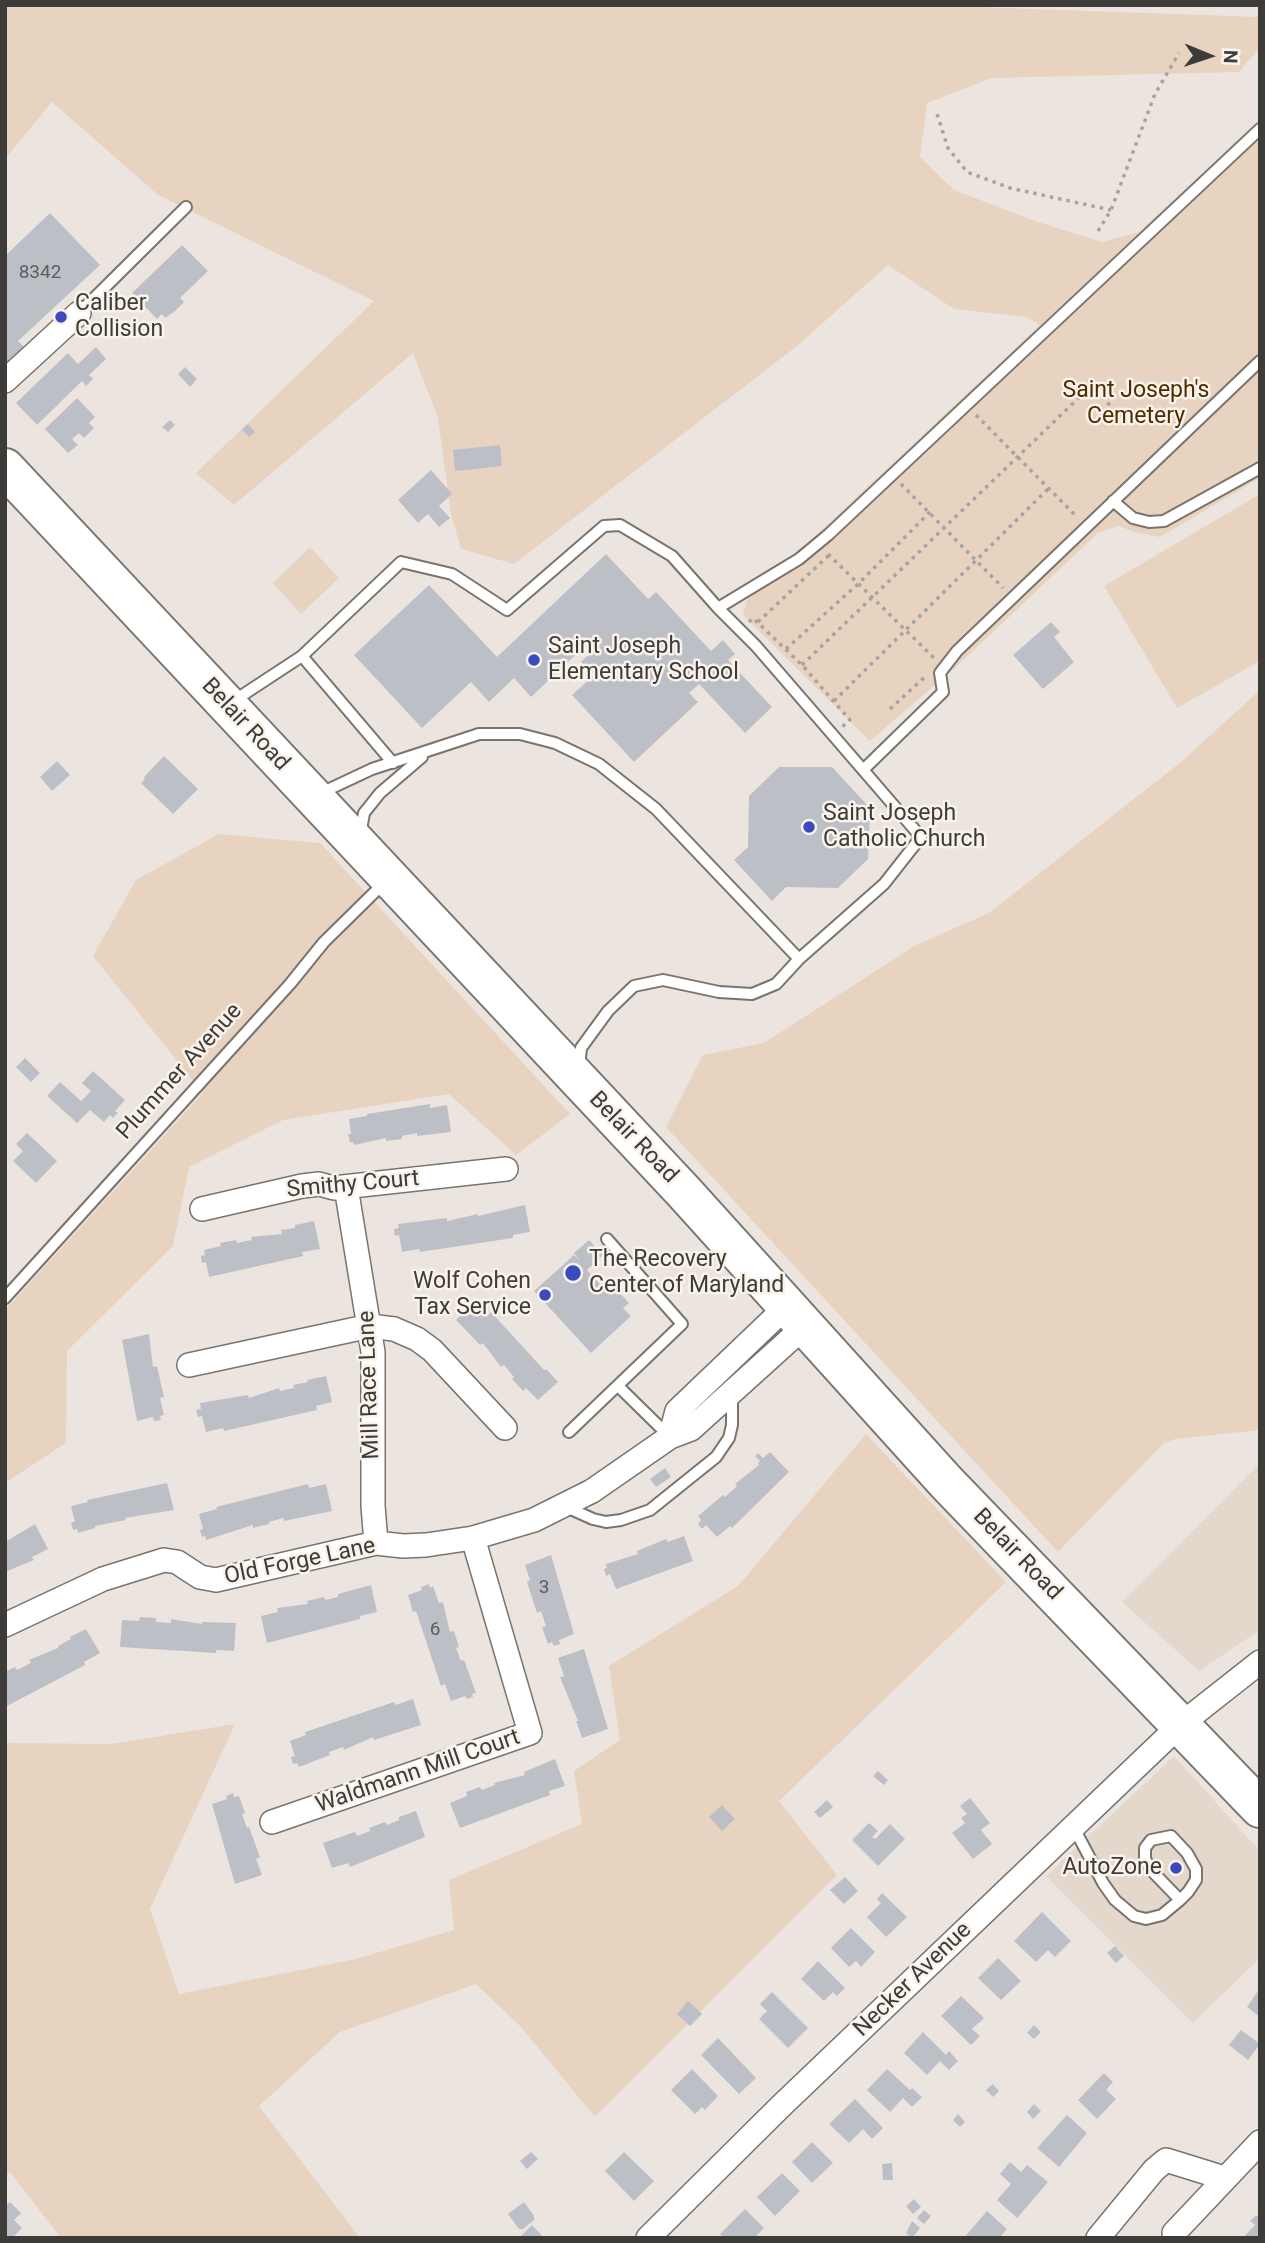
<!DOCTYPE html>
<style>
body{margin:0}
#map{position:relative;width:1265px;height:2243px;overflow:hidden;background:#ece5df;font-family:Roboto,sans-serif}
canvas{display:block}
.frame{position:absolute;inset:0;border:7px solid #3e3c39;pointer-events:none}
.north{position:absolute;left:1174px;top:21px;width:70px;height:70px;-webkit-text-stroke:5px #f9f3ec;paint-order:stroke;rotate:92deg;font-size:19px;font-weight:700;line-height:28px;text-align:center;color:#3e3c39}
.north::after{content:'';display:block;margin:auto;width:24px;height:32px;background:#3e3c39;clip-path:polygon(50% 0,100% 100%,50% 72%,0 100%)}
</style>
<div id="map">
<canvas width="1265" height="2243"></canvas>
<div class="frame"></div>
<div class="north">N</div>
</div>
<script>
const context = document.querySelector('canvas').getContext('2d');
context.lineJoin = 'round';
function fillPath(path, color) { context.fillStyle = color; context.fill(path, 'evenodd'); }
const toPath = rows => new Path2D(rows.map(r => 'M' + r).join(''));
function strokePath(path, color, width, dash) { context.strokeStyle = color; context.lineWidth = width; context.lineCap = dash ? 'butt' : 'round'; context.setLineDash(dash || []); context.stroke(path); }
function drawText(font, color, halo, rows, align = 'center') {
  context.font = font + ' Roboto,sans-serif'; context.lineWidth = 5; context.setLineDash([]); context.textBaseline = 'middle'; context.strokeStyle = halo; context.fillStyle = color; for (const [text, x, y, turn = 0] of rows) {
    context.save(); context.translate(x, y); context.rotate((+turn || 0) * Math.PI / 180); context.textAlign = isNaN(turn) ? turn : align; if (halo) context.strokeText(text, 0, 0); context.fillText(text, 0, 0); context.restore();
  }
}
const built = toPath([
 [1260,1463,1260,1630,1199,1671,1122,1602],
 [1174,1756,1260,1851,1260,1958,1193,2023,1046,1876]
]);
const green = toPath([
 [5,5,920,5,1260,17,1260,47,1239,72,992,78,927,103,920,157,954,190,1035,221,1102,242,1139,232,1260,119,1260,478,1160,537,1134,532,1119,526,1098,533,956,667,870,741,743,615,747,600,1040,325,1026,317,954,309,888,265,797,346,514,564,461,549,451,514,438,418,413,353,234,505,196,473,374,301,158,195,52,102,5,159],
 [1260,494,1260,661,1177,708,1104,586],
 [310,547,339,578,301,614,273,583],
 [1260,690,1260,1430,1175,1439,1164,1443,1058,1552,666,1127,703,1055,764,1043,916,945,989,913,1181,762],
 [219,834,320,843,570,1114,516,1155,449,1094,283,1120,189,1167,173,1246,67,1351,66,1443,5,1483,5,1310,203,1093,93,956,136,880],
 [866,1434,1006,1582,779,1801,837,1875,595,2117,521,2027,476,1984,340,2032,259,2106,360,2238,61,2238,10,2172,5,2175,5,1743,111,1744,235,1724,150,1909,179,1994,356,1959,454,1930,449,1880,582,1824,574,1771,620,1740,609,1666,738,1586]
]);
const building = toPath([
 [50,213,100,265,18,341,26,349,5,369,5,256],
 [182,245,208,271,180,298,184,302,175,311,165,318,162,314,157,319,132,293],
 [96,347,106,359,89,375,93,379,86,386,82,381,37,425,16,403,68,353,78,364],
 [185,367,197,379,190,387,178,374],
 [77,398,95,417,89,423,94,428,84,438,79,433,72,439,78,445,68,453,45,429],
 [170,420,175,425,168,432,162,427],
 [248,424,255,432,249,437,242,430],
 [500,445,502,466,455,471,453,450],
 [431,470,452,494,439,506,450,518,439,527,428,514,418,523,398,500],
 [606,554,648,599,656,592,711,651,723,640,735,654,728,660,772,707,745,733,699,684,689,693,698,702,634,762,572,695,594,675,581,662,593,651,587,644,531,697,514,678,489,702,471,682,422,728,354,655,429,585,497,657],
 [1051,622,1060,632,1054,637,1074,662,1043,689,1013,655],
 [164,756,198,789,173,814,141,783,145,779,144,777],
 [57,761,70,775,52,791,40,777],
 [779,767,832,767,870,808,868,859,838,888,786,887,772,901,734,860,748,847,749,796],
 [25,1058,40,1073,31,1082,16,1067],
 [93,1071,125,1100,115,1111,118,1113,113,1118,110,1115,104,1122,90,1110,77,1123,47,1096,60,1082,81,1101,91,1091,82,1083],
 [430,1104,430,1108,447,1105,451,1132,417,1136,417,1133,402,1136,402,1139,386,1141,386,1138,354,1145,353,1142,350,1142,348,1134,351,1134,349,1119,367,1116,367,1114],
 [27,1133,57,1161,36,1183,13,1161,23,1151,16,1144],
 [525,1205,530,1232,513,1235,513,1238,420,1252,419,1249,402,1252,399,1235,395,1236,394,1229,399,1228,398,1224,447,1218,447,1221,478,1214,478,1216],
 [314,1221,320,1249,302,1252,303,1256,209,1277,206,1262,202,1263,201,1256,205,1255,204,1250,221,1246,220,1243,236,1240,237,1243,252,1240,251,1237,282,1234,281,1230,295,1228,295,1225],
 [589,1240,603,1255,587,1270,609,1294,615,1288,629,1303,623,1308,631,1316,591,1353,534,1291,574,1255,579,1260,574,1253],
 [476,1301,488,1315,491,1312,544,1370,546,1369,558,1382,538,1400,526,1388,523,1391,512,1379,514,1377,504,1365,501,1367,483,1343,480,1345,456,1320],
 [149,1334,153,1367,157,1366,164,1397,160,1398,164,1415,160,1416,161,1420,154,1421,153,1417,137,1421,122,1340],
 [326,1376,332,1402,316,1406,317,1410,224,1431,223,1428,206,1432,202,1416,198,1417,196,1410,201,1409,200,1403,248,1395,249,1398,279,1388,280,1391,294,1388,293,1385,308,1382,307,1380],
 [770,1452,789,1472,732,1528,730,1526,717,1537,706,1525,702,1529,698,1524,701,1520,698,1516,723,1495,725,1497,737,1486,735,1484,759,1465,758,1463,760,1461,755,1456,758,1453,763,1458],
 [665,1468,671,1477,656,1487,650,1479],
 [167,1483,174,1510,125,1518,126,1520,95,1526,95,1528,78,1533,77,1529,73,1530,71,1522,75,1522,71,1506,88,1502,87,1500],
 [308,1484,309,1488,326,1484,332,1511,284,1521,283,1518,269,1522,269,1524,253,1528,253,1525,206,1540,205,1536,202,1537,200,1530,203,1529,199,1514,217,1509,216,1507],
 [35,1524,48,1549,32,1557,34,1560,5,1572,5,1542],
 [684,1536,693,1561,616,1589,610,1574,606,1576,604,1569,607,1568,606,1564,638,1554,637,1551,666,1539,668,1542],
 [551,1555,574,1634,559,1640,560,1644,554,1646,552,1642,548,1644,542,1627,546,1626,541,1611,537,1613,527,1582,530,1580,525,1565],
 [429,1584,430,1588,433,1586,439,1603,443,1602,450,1632,454,1631,459,1647,456,1648,461,1661,464,1660,476,1693,472,1694,473,1697,467,1699,465,1696,451,1701,445,1684,441,1686,416,1611,413,1612,408,1595,422,1590,421,1587],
 [371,1585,377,1612,360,1616,360,1619,267,1643,261,1616,278,1612,277,1608,308,1604,307,1601,324,1597,325,1600,338,1597,338,1594],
 [140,1617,156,1618,156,1622,171,1623,171,1619,202,1624,202,1622,236,1623,234,1651,216,1650,216,1653,120,1647,122,1620,139,1621],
 [86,1629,100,1653,84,1662,85,1665,5,1707,5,1672,15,1667,17,1670,31,1663,29,1660,58,1648,58,1646,71,1639,70,1637],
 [584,1649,608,1729,582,1738,576,1721,578,1721,560,1677,564,1676,558,1658],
 [413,1699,421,1725,374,1740,373,1737,344,1750,343,1747,329,1752,330,1755,299,1767,297,1763,293,1764,291,1757,295,1756,290,1741,306,1735,305,1732,394,1702,396,1705],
 [555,1759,565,1786,549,1791,550,1795,460,1828,450,1803,467,1796,466,1792,480,1787,482,1790,495,1785,494,1783,525,1775,524,1772],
 [878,1771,888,1780,884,1785,873,1776],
 [233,1793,234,1797,239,1796,245,1813,242,1814,247,1828,249,1827,260,1857,256,1859,262,1875,235,1884,212,1804,227,1799,226,1796],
 [970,1798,990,1823,981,1830,992,1844,973,1859,952,1833,965,1823,961,1818,967,1814,960,1806],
 [827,1800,833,1807,820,1818,814,1812],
 [722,1805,735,1819,722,1831,709,1817],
 [416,1811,425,1837,350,1867,348,1863,332,1868,323,1843,355,1832,357,1836,370,1831,369,1828,385,1822,387,1825,399,1820,399,1817],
 [869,1823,878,1831,872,1837,875,1839,890,1824,905,1839,878,1866,852,1840],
 [845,1877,858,1891,844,1904,830,1890],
 [882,1893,907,1917,886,1937,867,1917,881,1903,877,1899],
 [1042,1912,1071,1941,1055,1957,1048,1950,1036,1962,1014,1941],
 [851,1928,875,1952,861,1967,856,1961,849,1967,831,1948],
 [1115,1946,1124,1956,1116,1963,1107,1953],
 [998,1958,1021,1981,1001,2000,978,1978],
 [818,1961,845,1988,837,1996,833,1992,824,2001,801,1979],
 [1260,1988,1260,2017,1247,2007],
 [772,1992,808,2028,788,2048,759,2019,767,2011,760,2004],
 [961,1996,984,2018,972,2029,980,2036,971,2045,941,2016],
 [688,2001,702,2014,690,2026,677,2014],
 [1034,2025,1041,2032,1034,2039,1027,2033],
 [1241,2030,1260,2044,1248,2060,1229,2045],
 [923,2032,946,2055,949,2051,958,2061,949,2070,940,2061,927,2075,904,2053],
 [718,2038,756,2078,739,2094,701,2055],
 [692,2069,718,2096,705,2110,702,2107,695,2114,671,2090],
 [887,2069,910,2090,912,2088,922,2097,912,2107,903,2098,890,2112,867,2090],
 [1104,2073,1113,2082,1106,2090,1116,2099,1097,2119,1078,2100],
 [993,2084,999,2091,993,2097,986,2090],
 [855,2099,883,2128,872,2139,863,2129,849,2143,829,2124],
 [1034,2104,1041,2111,1033,2119,1027,2112],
 [958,2114,965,2122,960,2127,953,2120],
 [1067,2115,1087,2133,1059,2167,1037,2148],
 [812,2142,833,2163,812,2183,792,2162],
 [531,2152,538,2159,527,2169,520,2161],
 [624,2152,654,2181,634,2201,605,2171],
 [1010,2162,1021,2172,1027,2165,1048,2182,1017,2218,997,2200,1011,2184,1000,2174],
 [892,2163,893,2180,883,2180,882,2164],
 [782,2173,800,2191,775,2216,757,2197],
 [914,2199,921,2207,913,2214,906,2206],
 [10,2202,21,2213,14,2220,22,2228,12,2238,5,2238,5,2206],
 [524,2202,534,2216,534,2220,523,2229,519,2229,508,2214],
 [745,2209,764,2228,754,2238,724,2238,720,2234],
 [924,2210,931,2216,924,2224,917,2218],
 [987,2211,1007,2229,999,2238,964,2238],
 [1256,2215,1260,2218,1260,2238,1243,2238,1255,2225,1250,2221],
 [912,2221,920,2228,912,2238,906,2233],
 [532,2225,544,2238,519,2238]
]);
const path = toPath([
 [937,114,948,148,967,172,1010,188,1111,210],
 [1098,231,1111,210,1155,94,1179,53],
 [976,415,1077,517],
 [901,484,1003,588],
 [828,554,935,659],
 [749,622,753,618,802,665,850,720,842,727],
 [758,622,828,556],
 [786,649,858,584,930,512],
 [802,665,1091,386,1124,419],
 [834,701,1049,488],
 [890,709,927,675]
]);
const service = toPath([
 [79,313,186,207],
 [1113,501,1133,518,1149,522,1164,521,1260,468],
 [718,608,799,559,828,535,1260,129],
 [302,656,393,763],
 [232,702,302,656,401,562,452,574,507,610,604,526,620,525,672,556,718,608,756,646,921,837,884,884,799,959,776,984,752,994,719,992,663,980,634,986,608,1011,581,1048,579,1067],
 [863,770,943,692,940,673,957,651,1260,361],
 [321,793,372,769,479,734,520,734,555,743,599,764,656,809,799,959],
 [360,835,364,813,380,793,422,757],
 [5,1298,290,984,324,942,385,882],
 [618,1386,670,1437],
 [569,1432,682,1324,607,1239],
 [564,1506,593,1519,606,1522,621,1520,650,1510,716,1457,729,1438,732,1425,732,1395],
 [1073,1826,1103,1883,1115,1900,1134,1916,1146,1919,1162,1915,1180,1900,1188,1892,1196,1880,1196,1869,1187,1853,1171,1836,1151,1840,1145,1848,1145,1859,1152,1871,1180,1900]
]);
const minor = toPath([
 [5,381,79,313],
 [346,1187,373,1352,373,1506,376,1543],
 [202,1209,302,1186,319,1184,334,1188,506,1169],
 [189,1365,370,1326,394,1329,417,1339,432,1350,505,1428],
 [670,1437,677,1411,787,1306],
 [5,1625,103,1579,164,1560,177,1562,200,1577,216,1580,376,1543,403,1546,426,1545,473,1538,534,1520,592,1491,670,1437,691,1429,805,1326],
 [272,1822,530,1733,473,1538],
 [1174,2233,1260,2142],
 [648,2238,780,2107,1180,1725,1260,1662],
 [1098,2238,1154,2170,1166,2160,1224,2178]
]);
const trunk = toPath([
 [5,468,683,1191,946,1482,1260,1808]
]);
const markers = [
 [61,317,7,"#3c4abd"],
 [534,660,7,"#3c4abd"],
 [809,827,7,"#3c4abd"],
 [573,1273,9,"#3c4abd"],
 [545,1295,7,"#3c4abd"],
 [1176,1868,7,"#3c4abd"]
];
const numberNames = [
 ["8342",40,273],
 ["3",544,1588],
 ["6",435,1630]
];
const poiNames = [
 ["Caliber",75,304],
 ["Collision",75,330],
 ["Saint Joseph",548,647],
 ["Elementary School",548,673],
 ["Saint Joseph",823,814],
 ["Catholic Church",823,840],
 ["The Recovery",589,1260],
 ["Center of Maryland",589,1286],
 ["Wolf Cohen",531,1282,"right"],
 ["Tax Service",531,1308,"right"],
 ["AutoZone",1162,1868,"right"]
];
const parkNames = [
 ["Saint Joseph's",1136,391],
 ["Cemetery",1136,417]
];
const streetNames = [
 ["Belair Road",245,725,47],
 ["Plummer Avenue",180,1072,-48],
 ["Belair Road",633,1138,46],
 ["Smithy Court",353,1185,-5],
 ["Mill Race Lane",370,1385,-92],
 ["Belair Road",1017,1555,46],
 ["Old Forge Lane",300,1562,-12],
 ["Waldmann Mill Court",418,1772,-19],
 ["Necker Avenue",913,1980,-44]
];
fillPath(built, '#e4d8cc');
fillPath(green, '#e7d3bf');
fillPath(building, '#bdbfc7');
strokePath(service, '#79746e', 14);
strokePath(minor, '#79746e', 26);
strokePath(trunk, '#79746e', 42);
strokePath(path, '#a8a39f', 3.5, [3.5, 5]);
strokePath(service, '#fff', 10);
strokePath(minor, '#fff', 23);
strokePath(trunk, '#fff', 38);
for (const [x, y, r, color] of markers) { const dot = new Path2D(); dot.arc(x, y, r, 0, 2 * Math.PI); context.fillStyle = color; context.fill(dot); strokePath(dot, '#f9f3ec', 2.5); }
drawText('19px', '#5e5d5c', null, numberNames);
drawText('23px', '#3e3c39', '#f9f3ec', poiNames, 'left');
drawText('23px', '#4e2c00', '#f9f3ec', parkNames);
drawText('23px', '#3e3c39', '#f9f3ec', streetNames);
</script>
